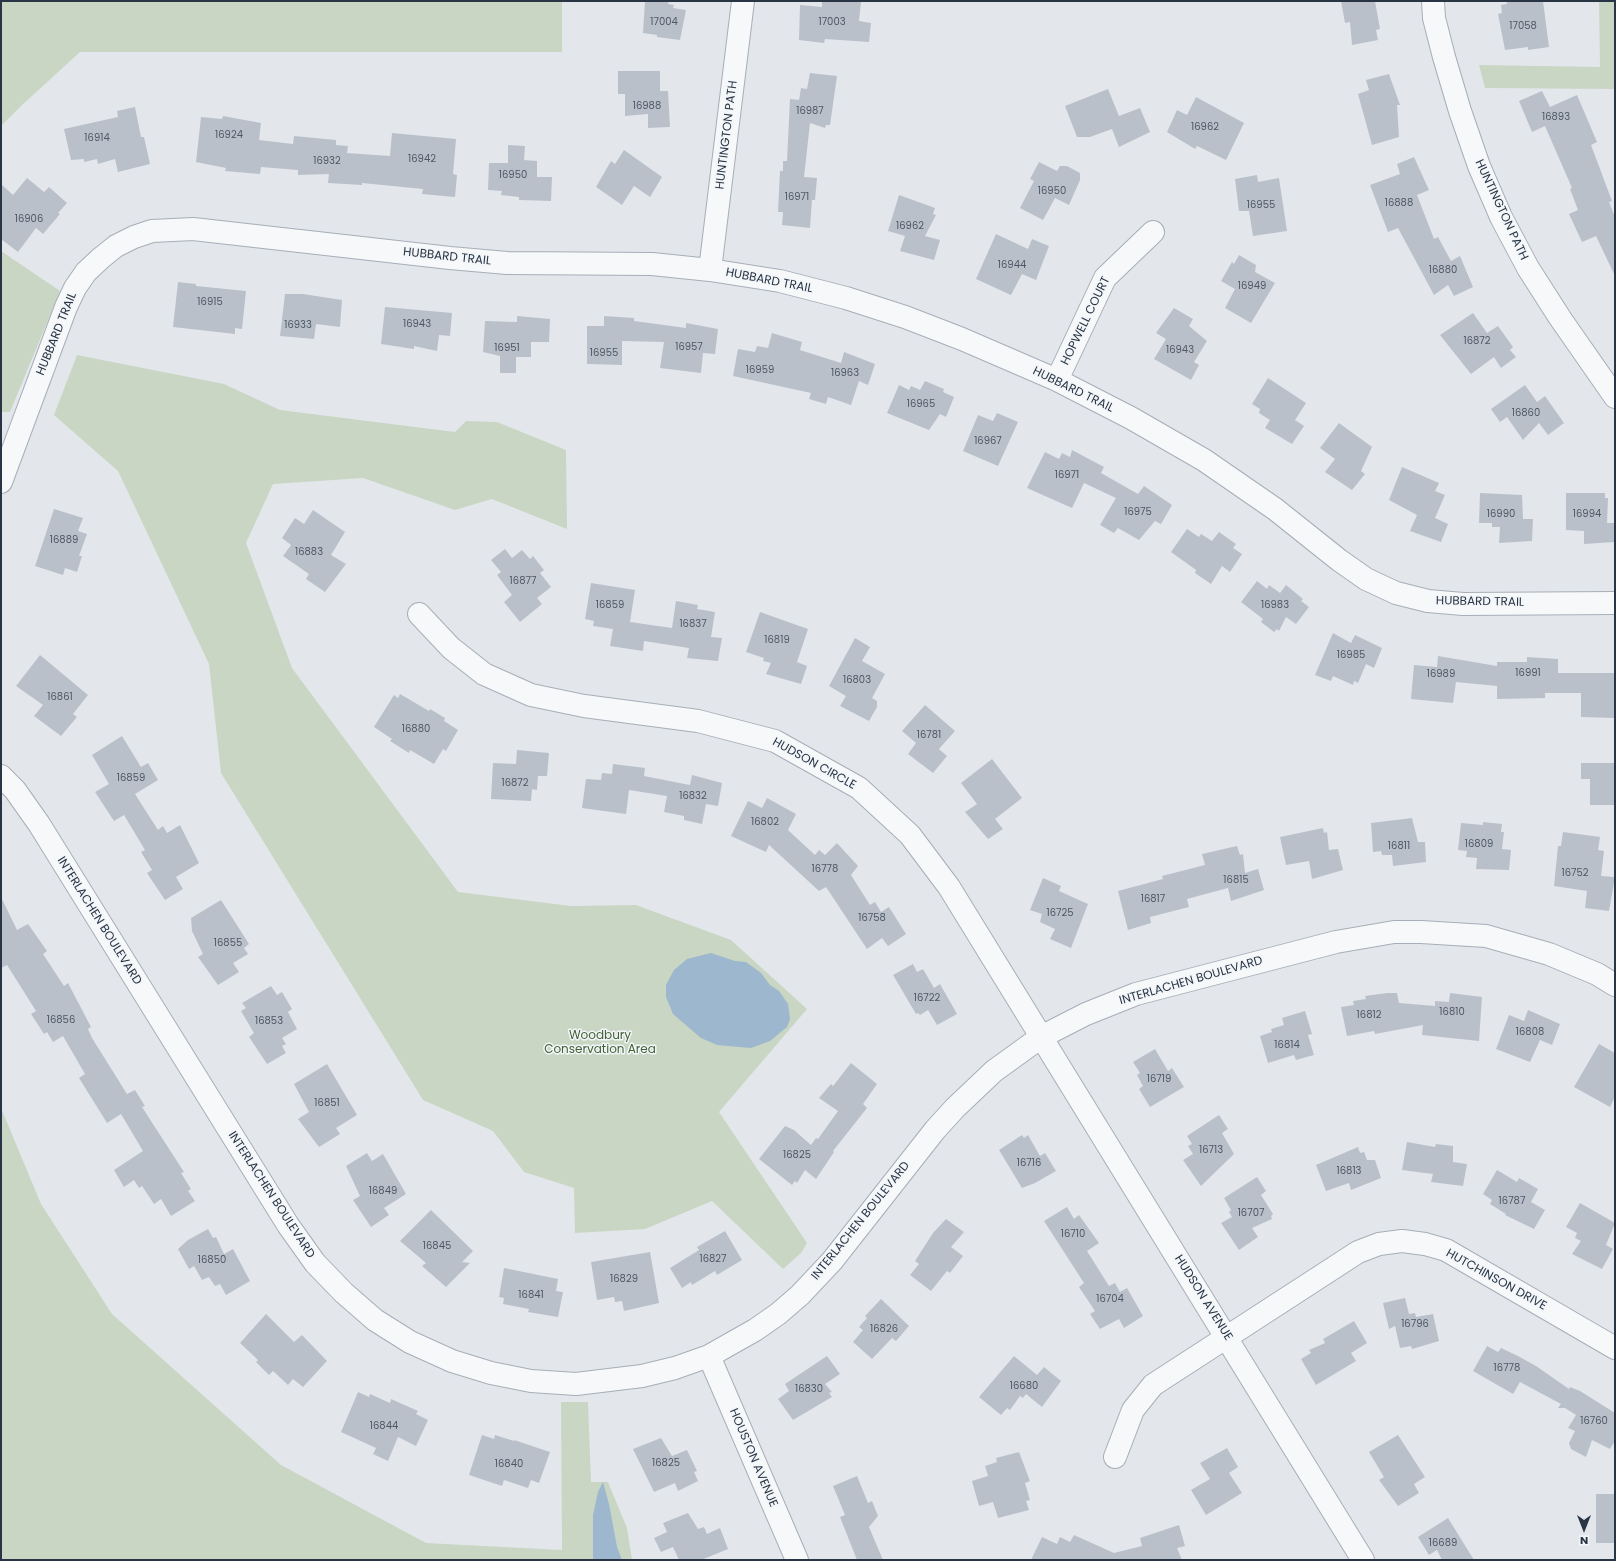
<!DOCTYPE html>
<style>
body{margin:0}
#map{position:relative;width:1616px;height:1561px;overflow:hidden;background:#e3e7ec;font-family:Poppins,sans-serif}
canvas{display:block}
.frame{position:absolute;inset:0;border:2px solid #293545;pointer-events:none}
.north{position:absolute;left:1564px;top:1509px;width:40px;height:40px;-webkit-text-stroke:3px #f3f6f9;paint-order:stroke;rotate:180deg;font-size:11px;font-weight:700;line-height:16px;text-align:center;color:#293545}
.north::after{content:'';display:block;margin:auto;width:14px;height:18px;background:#293545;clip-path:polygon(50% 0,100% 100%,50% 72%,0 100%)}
</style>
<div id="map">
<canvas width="1616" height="1561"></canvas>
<div class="frame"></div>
<div class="north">N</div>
</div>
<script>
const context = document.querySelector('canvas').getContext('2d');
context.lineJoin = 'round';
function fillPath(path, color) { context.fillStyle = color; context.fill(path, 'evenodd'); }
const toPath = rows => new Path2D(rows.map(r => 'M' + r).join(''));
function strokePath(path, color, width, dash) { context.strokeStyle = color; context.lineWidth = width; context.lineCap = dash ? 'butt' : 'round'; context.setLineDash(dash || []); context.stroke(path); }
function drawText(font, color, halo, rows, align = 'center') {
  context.font = font + ' Poppins,sans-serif'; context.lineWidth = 3; context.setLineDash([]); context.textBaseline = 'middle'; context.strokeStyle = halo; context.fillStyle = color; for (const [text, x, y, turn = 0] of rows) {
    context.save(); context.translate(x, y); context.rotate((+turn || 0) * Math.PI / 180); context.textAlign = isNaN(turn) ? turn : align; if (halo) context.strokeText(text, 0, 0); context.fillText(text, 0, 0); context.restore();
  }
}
const green = toPath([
 [1,1,562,1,562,52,80,52,21,106,1,126],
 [1599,1,1615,1,1615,89,1485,88,1479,65,1600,67],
 [1,251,60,291,10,412,1,412],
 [77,355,224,384,280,410,455,432,466,421,497,422,566,450,567,529,492,499,455,510,363,478,273,484,246,543,292,668,458,892,571,906,636,905,731,940,807,1009,719,1112,807,1243,801,1253,783,1269,712,1201,645,1229,575,1233,574,1188,524,1172,493,1131,423,1100,221,773,209,664,118,471,54,415],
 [1,1108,41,1204,112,1314,281,1465,426,1543,562,1550,561,1402,588,1402,591,1482,608,1482,627,1528,632,1560,1,1560]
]);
const water = toPath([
 [711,953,735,961,746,962,761,973,770,985,779,991,788,1004,790,1019,787,1027,770,1041,751,1048,717,1045,701,1038,673,1014,666,997,666,985,674,970,687,959],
 [603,1482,609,1504,617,1547,622,1560,593,1560,593,1515,598,1492]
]);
const building = toPath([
 [645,1,669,1,668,4,674,5,673,8,686,10,680,40,657,37,657,35,643,33],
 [822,1,861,1,859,21,871,23,869,42,825,39,824,43,799,40,800,5,822,7],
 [1341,1,1375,1,1380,29,1376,30,1378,40,1352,45,1350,22,1345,23],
 [1507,1,1543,1,1549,47,1528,50,1528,47,1505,50,1498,14,1502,13,1501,5,1507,4],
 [618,71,660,71,660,91,668,91,670,127,648,128,648,114,625,116,625,94,618,94],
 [810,73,837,76,830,125,826,125,825,128,810,123,804,177,817,178,815,200,812,200,810,228,782,225,783,212,778,212,780,171,783,171,783,161,787,161,790,99,799,100,801,88,807,89],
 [1389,74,1400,105,1397,105,1399,137,1372,145,1358,94,1369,90,1366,80],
 [1108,89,1119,116,1140,108,1150,132,1119,147,1112,129,1090,137,1077,137,1065,106],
 [1542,91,1550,107,1577,95,1597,142,1591,145,1612,201,1609,202,1615,217,1615,276,1596,236,1582,242,1569,214,1578,210,1570,189,1572,188,1545,126,1532,132,1519,101],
 [1196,97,1244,123,1226,160,1197,146,1195,149,1167,132,1177,110,1187,115],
 [135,107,141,137,144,137,150,164,118,172,115,159,98,164,97,159,84,162,84,159,71,160,64,129,118,117,117,111],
 [223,116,261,123,259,140,293,144,294,136,336,140,336,145,348,146,347,153,390,156,392,133,456,139,453,174,457,175,455,197,422,194,423,189,362,183,362,185,328,183,329,174,298,175,298,170,261,167,260,174,248,173,225,171,226,168,196,162,201,117,222,119],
 [508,145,525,146,524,160,537,161,537,177,552,177,551,201,519,200,519,197,501,195,502,191,488,190,489,163,508,163],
 [624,150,662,177,650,197,634,186,622,205,596,187,611,161,615,164],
 [1414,157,1429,190,1417,195,1434,239,1438,237,1451,261,1460,256,1473,287,1454,296,1448,285,1434,295,1398,228,1388,232,1370,185,1400,174,1397,164],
 [1039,162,1057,171,1060,166,1067,166,1080,173,1080,180,1069,205,1055,198,1043,220,1020,208,1034,181,1030,179],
 [1257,175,1258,182,1279,178,1287,231,1253,236,1249,211,1239,211,1235,179],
 [27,178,44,192,49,187,67,203,58,213,60,214,43,234,36,228,18,252,1,239,1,184,13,195],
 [899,195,935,208,933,214,936,215,925,236,940,240,934,260,900,251,905,236,888,231],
 [996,234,1028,249,1032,239,1049,246,1036,280,1022,274,1011,295,976,279],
 [1239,255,1256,265,1255,272,1275,283,1251,323,1225,308,1235,289,1221,281,1232,262,1234,264],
 [178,282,196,284,196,286,246,291,242,329,235,328,235,334,173,327],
 [285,294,303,294,342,300,340,327,316,324,314,339,280,336],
 [385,307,452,313,450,336,439,335,437,351,414,346,414,349,381,344],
 [1174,308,1193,319,1189,326,1207,341,1194,362,1199,365,1191,380,1154,359,1166,339,1156,333],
 [1473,313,1487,333,1498,326,1513,347,1510,350,1516,357,1501,368,1494,357,1471,374,1440,335],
 [517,316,550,319,549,342,531,342,531,357,516,357,516,373,500,373,500,356,483,352,485,321,517,322],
 [604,316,634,318,634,321,686,328,686,323,718,329,715,354,703,353,701,373,660,368,664,342,622,341,622,365,587,364,587,326,604,326],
 [772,333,802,342,800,350,841,363,844,352,875,364,868,385,859,381,851,405,828,397,826,404,809,399,811,393,733,376,738,349,755,352,757,346,768,348],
 [1268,378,1306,403,1295,420,1304,426,1292,444,1265,428,1270,420,1259,413,1260,409,1252,404],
 [925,381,944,389,943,392,954,397,946,417,940,414,929,430,887,413,899,385,909,390,911,386,920,390],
 [1525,385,1537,402,1545,396,1564,423,1548,435,1539,423,1523,440,1507,417,1500,422,1491,409],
 [997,413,1018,422,998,466,963,451,978,415,993,421],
 [1339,423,1372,447,1361,471,1365,474,1352,490,1325,472,1335,459,1320,448],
 [1072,450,1104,467,1101,473,1138,494,1144,486,1172,505,1161,524,1155,521,1139,540,1118,528,1114,533,1100,525,1116,498,1084,483,1072,508,1027,488,1045,452,1059,459,1062,453,1070,457],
 [1402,467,1439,483,1435,491,1445,495,1435,518,1448,524,1441,542,1410,531,1417,515,1389,500],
 [1480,493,1522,495,1523,519,1533,519,1532,541,1499,543,1500,527,1492,527,1492,523,1479,523],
 [1566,493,1605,493,1605,498,1608,498,1607,523,1615,523,1615,542,1584,544,1584,531,1566,530],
 [54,509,83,518,78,531,87,534,79,556,82,556,77,572,65,568,63,575,35,566],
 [313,510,345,532,331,555,346,564,325,592,306,579,309,574,283,556,291,545,282,538,295,518,304,524],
 [1187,529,1199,537,1201,534,1212,541,1219,532,1236,544,1233,548,1242,554,1230,572,1222,566,1211,584,1195,573,1196,570,1171,552],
 [505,549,512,558,522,550,530,559,533,556,544,570,540,573,551,587,537,598,542,604,520,622,504,602,512,595,497,575,501,572,491,560],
 [1257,581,1267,589,1269,585,1280,593,1286,585,1303,599,1301,601,1309,607,1296,624,1286,617,1279,631,1277,629,1274,632,1261,622,1263,619,1241,602],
 [591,583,635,590,630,622,672,628,676,601,698,605,697,609,715,612,711,637,722,638,718,661,687,658,689,648,644,641,643,651,610,646,613,629,593,626,594,621,585,619],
 [760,612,808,629,797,662,807,666,801,684,766,674,771,663,763,661,764,658,746,652],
 [1333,633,1351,643,1355,635,1382,648,1374,668,1366,664,1358,683,1354,681,1353,685,1333,676,1331,681,1315,675],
 [855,638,870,647,862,661,885,674,872,698,877,701,877,707,869,721,840,706,846,696,829,686],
 [40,655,88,695,73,714,77,717,61,736,34,716,43,705,16,686],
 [1438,656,1497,666,1497,662,1527,662,1527,657,1558,659,1558,673,1615,673,1615,718,1581,717,1581,693,1545,693,1545,698,1497,699,1497,686,1456,682,1453,703,1411,699,1414,665,1437,667],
 [400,694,429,711,430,709,445,718,444,721,458,730,446,751,443,749,434,764,410,750,409,753,390,741,392,739,374,727,394,695,398,698],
 [925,705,955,731,939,749,947,756,933,773,908,754,916,743,902,731],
 [122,736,141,767,148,763,158,780,135,794,158,830,163,826,167,833,180,825,199,863,176,877,183,889,165,900,147,873,152,870,141,852,145,850,124,815,114,821,95,792,109,784,92,755],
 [517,750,549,753,547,776,538,776,537,790,532,789,531,801,491,799,493,763,516,764],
 [992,759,1022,798,995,819,1003,829,988,839,965,812,977,804,961,783],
 [1581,763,1615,763,1615,805,1590,805,1590,779,1581,779],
 [613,764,645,768,644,776,690,785,692,775,722,783,718,806,706,804,702,824,684,820,684,816,664,812,667,796,629,790,626,814,582,808,586,779,601,780,602,773,612,774],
 [767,798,796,814,788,830,815,855,819,850,825,855,837,843,858,866,851,875,870,905,875,902,881,912,889,907,906,934,888,946,882,938,867,949,826,887,819,891,769,845,766,852,731,836,748,801,762,808],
 [1412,818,1418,842,1425,842,1426,862,1393,866,1392,855,1382,855,1381,851,1373,852,1371,823],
 [1483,822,1502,824,1501,832,1504,832,1502,849,1511,850,1509,870,1476,869,1477,858,1466,857,1467,851,1458,850,1461,823,1483,825],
 [1323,828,1324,833,1327,832,1329,850,1338,849,1343,870,1312,879,1309,861,1286,865,1280,837],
 [1563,832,1600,837,1598,850,1604,851,1601,876,1615,877,1609,911,1585,908,1587,891,1554,886,1558,846,1561,846],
 [1237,846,1240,855,1243,854,1245,873,1258,869,1264,890,1231,901,1228,888,1187,899,1189,907,1150,917,1151,923,1128,930,1118,891,1163,879,1162,876,1205,865,1202,854],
 [1043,878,1061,886,1059,891,1088,904,1071,948,1050,939,1055,929,1040,922,1042,914,1030,910],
 [1,897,17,930,28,924,47,951,43,954,64,986,68,983,91,1027,88,1029,92,1038,127,1094,135,1090,145,1106,142,1107,184,1172,181,1173,191,1189,188,1191,195,1201,171,1216,161,1199,154,1204,142,1186,139,1188,134,1180,124,1187,114,1170,143,1151,121,1114,107,1123,79,1078,85,1074,63,1036,53,1042,47,1032,44,1034,31,1014,36,1011,7,965,1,968],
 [221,900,249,944,244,948,248,954,233,963,239,972,218,985,198,957,203,954,192,931,191,918],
 [913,964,917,972,923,969,934,988,940,984,957,1014,937,1025,928,1010,920,1015,918,1013,916,1014,893,975],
 [271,986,277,995,282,992,292,1009,288,1012,297,1029,282,1038,286,1044,282,1046,286,1053,267,1064,249,1037,254,1033,241,1011,246,1008,242,1003],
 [1387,993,1397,993,1399,1003,1435,1006,1435,1001,1449,1002,1450,993,1482,997,1479,1041,1422,1035,1423,1025,1375,1034,1374,1031,1347,1036,1341,1007,1354,1005,1353,1001,1366,999,1365,996],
 [1528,1010,1560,1024,1552,1045,1540,1040,1530,1062,1496,1049,1509,1015,1524,1021],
 [1305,1011,1312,1034,1308,1035,1314,1055,1296,1060,1294,1055,1268,1063,1260,1036,1272,1032,1271,1029,1284,1025,1282,1018],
 [1599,1044,1615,1053,1615,1097,1610,1107,1574,1087],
 [1155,1049,1168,1071,1172,1068,1184,1087,1150,1107,1139,1089,1143,1086,1137,1075,1140,1073,1133,1062],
 [851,1063,877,1084,863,1104,867,1108,833,1151,834,1152,816,1179,805,1170,797,1183,795,1181,792,1185,759,1159,785,1126,794,1130,811,1145,816,1138,818,1139,838,1111,819,1098,831,1084,833,1086],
 [327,1064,357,1115,336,1128,340,1134,319,1147,298,1119,309,1112,294,1084],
 [1219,1115,1228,1129,1222,1133,1234,1154,1201,1186,1183,1160,1193,1154,1188,1146,1192,1144,1187,1136],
 [1022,1135,1024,1138,1028,1135,1040,1156,1045,1153,1056,1171,1035,1183,1022,1188,999,1150],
 [1407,1142,1435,1147,1436,1144,1453,1146,1453,1162,1467,1164,1463,1186,1431,1182,1433,1174,1402,1170],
 [1358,1147,1360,1153,1364,1152,1367,1160,1375,1160,1381,1178,1351,1190,1349,1183,1326,1191,1316,1165],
 [367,1153,372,1161,383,1154,406,1194,384,1208,389,1215,371,1227,353,1200,360,1196,346,1166],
 [1497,1170,1517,1182,1519,1178,1538,1189,1531,1202,1545,1210,1534,1229,1505,1215,1506,1214,1490,1204,1492,1200,1483,1194],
 [1257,1177,1266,1191,1261,1195,1273,1214,1271,1216,1272,1219,1252,1228,1258,1237,1239,1250,1221,1223,1232,1217,1229,1212,1231,1210,1224,1198],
 [1580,1203,1615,1223,1606,1245,1613,1249,1602,1269,1572,1254,1581,1241,1575,1238,1577,1233,1566,1227],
 [1067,1207,1074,1219,1079,1215,1099,1243,1087,1251,1109,1286,1115,1283,1120,1292,1127,1288,1143,1316,1124,1328,1119,1319,1100,1329,1090,1314,1095,1311,1079,1287,1084,1283,1044,1221],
 [431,1210,473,1251,462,1262,470,1263,446,1287,422,1266,426,1263,400,1241],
 [946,1219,964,1232,951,1247,963,1256,950,1273,947,1271,931,1291,910,1275,919,1264,915,1261,933,1233],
 [208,1229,213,1238,216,1237,224,1254,233,1249,250,1281,226,1295,220,1284,215,1286,209,1277,202,1280,194,1266,189,1269,178,1249,188,1240],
 [725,1231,742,1260,717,1275,715,1271,692,1285,691,1282,682,1288,670,1268,699,1250,697,1247],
 [650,1252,659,1303,624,1311,622,1301,615,1302,614,1297,597,1300,591,1262],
 [504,1268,558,1279,556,1291,563,1292,558,1317,528,1312,529,1309,503,1304,504,1298,499,1297],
 [1405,1298,1409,1314,1415,1313,1416,1317,1433,1314,1439,1341,1412,1349,1411,1346,1400,1348,1395,1326,1389,1329,1383,1303],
 [881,1299,909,1326,896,1341,892,1338,872,1359,853,1342,863,1330,859,1327,867,1318,865,1316],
 [266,1314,294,1342,302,1335,327,1361,303,1387,293,1379,288,1385,273,1371,269,1375,256,1362,258,1360,240,1343],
 [1354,1321,1367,1343,1351,1353,1356,1361,1316,1385,1301,1359,1311,1353,1309,1350,1325,1343,1323,1339],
 [1487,1346,1498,1352,1501,1348,1518,1356,1536,1366,1569,1389,1570,1387,1580,1391,1615,1413,1615,1441,1610,1449,1592,1440,1586,1457,1571,1449,1569,1443,1575,1431,1568,1428,1576,1415,1565,1408,1558,1408,1561,1404,1520,1382,1513,1394,1473,1371],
 [827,1356,840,1374,825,1384,832,1392,829,1393,832,1397,793,1420,778,1399,789,1391,785,1384],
 [1014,1356,1037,1375,1044,1367,1061,1381,1042,1407,1026,1394,1023,1398,1020,1396,1010,1410,1007,1408,1001,1415,979,1397],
 [358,1392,369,1397,370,1394,390,1403,391,1399,418,1411,416,1414,428,1420,416,1446,398,1437,388,1461,373,1454,376,1448,341,1432],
 [482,1435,494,1439,495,1435,514,1441,514,1440,550,1452,539,1483,531,1480,528,1488,504,1480,502,1486,469,1475],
 [1398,1435,1425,1477,1414,1484,1419,1493,1398,1506,1379,1480,1384,1477,1369,1452],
 [661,1438,672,1456,687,1450,697,1471,694,1472,698,1481,678,1491,675,1483,654,1492,633,1449],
 [1227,1448,1238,1467,1229,1473,1242,1493,1206,1515,1191,1490,1210,1479,1200,1463],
 [1019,1452,1030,1481,1025,1483,1030,1500,1026,1501,1029,1510,998,1518,993,1502,979,1506,972,1481,988,1476,985,1466,997,1462,996,1458],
 [857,1476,868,1503,872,1501,878,1516,869,1527,883,1560,857,1560,840,1517,845,1515,833,1486],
 [1596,1494,1615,1494,1615,1543,1596,1543],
 [688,1513,698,1529,704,1527,707,1534,720,1528,728,1549,701,1560,679,1560,673,1547,661,1552,654,1538,667,1532,663,1523],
 [1448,1518,1474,1560,1442,1560,1437,1550,1429,1555,1418,1537],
 [1179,1525,1185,1546,1177,1548,1182,1560,1031,1560,1042,1537,1057,1544,1060,1537,1070,1542,1074,1535,1114,1553,1142,1546,1140,1538]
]);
const minor = toPath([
 [1433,1,1434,18,1444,57,1460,111,1479,166,1501,217,1528,268,1560,318,1615,397],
 [710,270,743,1],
 [1057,380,1105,278,1153,232],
 [1,482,66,307,75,288,86,272,101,258,116,246,134,237,152,231,193,229,450,258,507,263,652,264,710,270,780,281,846,298,905,317,962,339,1057,380,1131,418,1204,460,1275,509,1339,560,1366,579,1396,593,1428,601,1463,604,1615,603],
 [419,614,451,648,484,674,531,695,584,706,698,721,775,741,859,788,910,835,949,887,1363,1560],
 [1,776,15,790,39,824,288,1225,315,1263,344,1293,375,1320,410,1342,452,1361,491,1373,531,1381,576,1384,642,1376,675,1368,709,1356,755,1330,778,1314,800,1295,832,1261,935,1130,955,1108,994,1071,1041,1037,1086,1014,1136,994,1336,942,1394,932,1421,932,1486,936,1549,954,1597,974,1615,985],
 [709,1356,797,1560],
 [1115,1457,1133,1410,1153,1385,1358,1252,1379,1244,1402,1241,1425,1244,1446,1250,1615,1348]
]);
const numberNames = [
 ["17004",664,22],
 ["17003",832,22],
 ["17058",1523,26],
 ["16988",647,106],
 ["16987",810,111],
 ["16893",1556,117],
 ["16962",1205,127],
 ["16924",229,135],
 ["16914",97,138],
 ["16942",422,159],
 ["16932",327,161],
 ["16950",513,175],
 ["16950",1052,191],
 ["16971",797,197],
 ["16888",1399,203],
 ["16955",1261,205],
 ["16906",29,219],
 ["16962",910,226],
 ["16944",1012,265],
 ["16880",1443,270],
 ["16949",1252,286],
 ["16915",210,302],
 ["16943",417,324],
 ["16933",298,325],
 ["16872",1477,341],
 ["16957",689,347],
 ["16951",507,348],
 ["16943",1180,350],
 ["16955",604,353],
 ["16959",760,370],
 ["16963",845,373],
 ["16965",921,404],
 ["16860",1526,413],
 ["16967",988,441],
 ["16971",1067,475],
 ["16975",1138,512],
 ["16990",1501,514],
 ["16994",1587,514],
 ["16889",64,540],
 ["16883",309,552],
 ["16877",523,581],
 ["16859",610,605],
 ["16983",1275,605],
 ["16837",693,624],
 ["16819",777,640],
 ["16985",1351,655],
 ["16991",1528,673],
 ["16989",1441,674],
 ["16803",857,680],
 ["16861",60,697],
 ["16880",416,729],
 ["16781",929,735],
 ["16859",131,778],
 ["16872",515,783],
 ["16832",693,796],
 ["16802",765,822],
 ["16809",1479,844],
 ["16811",1399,846],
 ["16778",825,869],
 ["16752",1575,873],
 ["16815",1236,880],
 ["16817",1153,899],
 ["16725",1060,913],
 ["16758",872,918],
 ["16855",228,943],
 ["16722",927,998],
 ["16810",1452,1012],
 ["16812",1369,1015],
 ["16856",61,1020],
 ["16853",269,1021],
 ["16808",1530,1032],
 ["16814",1287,1045],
 ["16719",1159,1079],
 ["16851",327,1103],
 ["16713",1211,1150],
 ["16825",797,1155],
 ["16716",1029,1163],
 ["16813",1349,1171],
 ["16849",383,1191],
 ["16787",1512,1201],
 ["16707",1251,1213],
 ["16710",1073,1234],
 ["16845",437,1246],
 ["16827",713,1259],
 ["16850",212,1260],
 ["16829",624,1279],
 ["16841",531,1295],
 ["16704",1110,1299],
 ["16796",1415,1324],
 ["16826",884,1329],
 ["16778",1507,1368],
 ["16680",1024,1386],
 ["16830",809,1389],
 ["16760",1594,1421],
 ["16844",384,1426],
 ["16825",666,1463],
 ["16840",509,1464],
 ["16689",1443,1543]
];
const streetNames = [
 ["HUNTINGTON PATH",727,135,-83],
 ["HUNTINGTON PATH",1501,210,65],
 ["HUBBARD TRAIL",447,257,6],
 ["HUBBARD TRAIL",769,281,11],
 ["HOPWELL COURT",1086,321,-64],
 ["HUBBARD TRAIL",57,334,-68],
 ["HUBBARD TRAIL",1073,390,26],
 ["HUBBARD TRAIL",1480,602,1],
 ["HUDSON CIRCLE",814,764,29],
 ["INTERLACHEN BOULEVARD",99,921,58],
 ["INTERLACHEN BOULEVARD",1191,981,-16],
 ["INTERLACHEN BOULEVARD",271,1195,57],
 ["INTERLACHEN BOULEVARD",861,1221,-51],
 ["HUTCHINSON DRIVE",1496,1280,29],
 ["HUDSON AVENUE",1203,1298,58],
 ["HOUSTON AVENUE",753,1458,67]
];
const parkNames = [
 ["Woodbury",600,1036],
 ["Conservation Area",600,1050]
];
fillPath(green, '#c9d6c3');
fillPath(water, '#9cb7ce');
fillPath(building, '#bac0ca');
strokePath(minor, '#a7aeb7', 24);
strokePath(minor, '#f6f8fa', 22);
drawText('10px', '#4d5866', null, numberNames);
drawText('12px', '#293545', '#f3f6f9', streetNames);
drawText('12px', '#416236', '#f3f6f9', parkNames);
</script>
